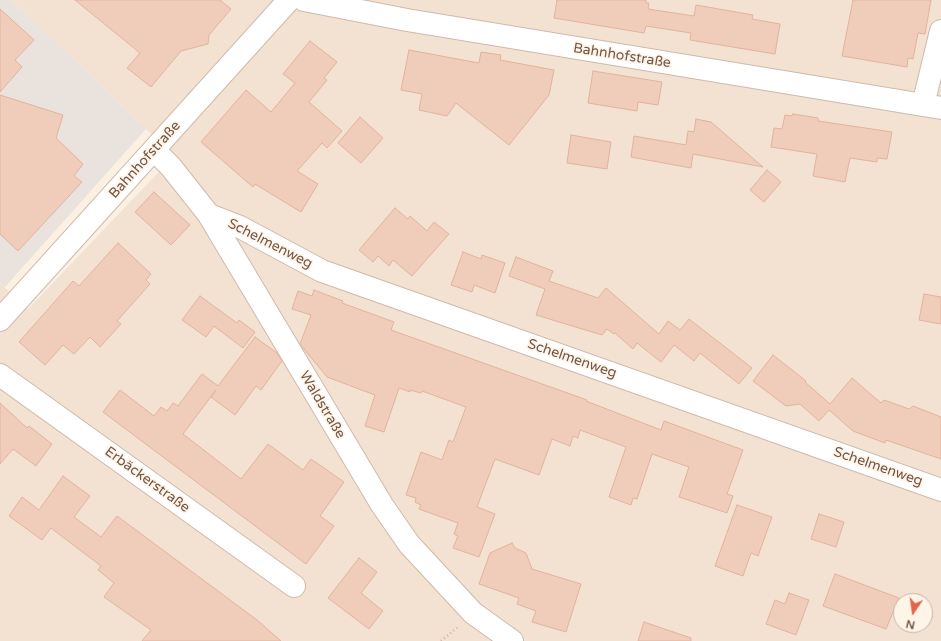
<!DOCTYPE html>
<meta charset="utf-8">
<style>
body{margin:0}
#map{position:relative;width:941px;height:641px;overflow:hidden;background:#fbf0e2;font-family:"Varela Round",sans-serif}
canvas{display:block}
.north{position:absolute;left:893px;top:593px;width:40px;height:40px;box-sizing:border-box;background:#fef5e8;border:1px solid #c6b5a9;border-radius:50%;rotate:193deg;font-size:11px;font-weight:700;line-height:16px;text-align:center;color:#72564a}
.north::after{content:'';display:block;margin:auto;width:14px;height:18px;background:#e2654b;clip-path:polygon(50% 0,100% 100%,50% 72%,0 100%)}
</style>
<div id="map">
<canvas width="941" height="641"></canvas>
<div class="north">N</div>
</div>
<script>
const context = document.querySelector('canvas').getContext('2d');
context.lineJoin = 'round';
function fillPath(path, color) { context.fillStyle = color; context.fill(path, 'evenodd'); }
const toPath = rows => new Path2D(rows.map(r => 'M' + r).join(''));
function strokePath(path, color, width, dash) { context.strokeStyle = color; context.lineWidth = width; context.lineCap = dash ? 'butt' : 'round'; context.setLineDash(dash || []); context.stroke(path); }
function drawText(font, color, halo, rows, align = 'center') {
  context.font = font + ' "Varela Round",sans-serif'; context.lineWidth = 3.5; context.setLineDash([]); context.textBaseline = 'middle'; context.strokeStyle = halo; context.fillStyle = color; for (const [text, x, y, turn = 0] of rows) {
    context.save(); context.translate(x, y); context.rotate((+turn || 0) * Math.PI / 180); context.textAlign = isNaN(turn) ? turn : align; if (halo) context.strokeText(text, 0, 0); context.fillText(text, 0, 0); context.restore();
  }
}
const residential = toPath([
 [12,0,941,0,941,641,0,641,0,283,28,309,174,156],
 [901,601,925,601,925,625,901,625]
]);
const industrial = toPath([
 [0,0,12,0,146,129,5,287,0,283]
]);
const building = toPath([
 [75,0,220,0,231,9,209,35,208,44,181,51,151,87,127,68,140,53,75,0],
 [557,0,646,0,646,3,649,3,648,9,694,16,696,5,753,15,752,19,780,24,775,54,690,40,691,33,646,26,644,33,554,18,557,0],
 [853,0,931,0,925,34,918,33,913,59,908,58,907,67,842,56,853,0],
 [0,9,34,40,15,60,22,67,0,92,0,9],
 [310,41,337,62,324,78,327,80,309,102,342,131,327,148,322,143,297,171,318,184,301,212,255,184,253,187,201,142,246,90,271,112,295,83,283,74,310,41],
 [409,50,479,63,481,52,501,55,500,60,554,70,549,95,509,145,456,103,447,116,419,110,422,94,401,90,409,50],
 [593,71,662,82,658,105,638,102,637,111,588,103,593,71],
 [0,95,63,115,56,138,83,164,74,176,82,182,18,251,0,234,0,95],
 [793,114,818,118,818,121,892,132,887,159,877,158,877,162,850,158,845,182,813,176,817,154,771,147,774,128,782,129,785,115,792,116,793,114],
 [360,117,383,138,361,163,338,143,360,117],
 [696,119,711,122,763,167,693,154,691,168,631,157,634,136,686,145,688,131,694,132,696,119],
 [571,135,611,142,607,169,567,163,571,135],
 [767,170,781,182,764,202,750,190,767,170],
 [154,192,190,225,171,245,135,212,154,192],
 [395,208,408,219,410,216,427,231,434,222,449,234,412,276,393,260,389,266,378,256,373,262,359,250,395,208],
 [118,243,151,274,146,280,150,284,117,321,121,324,100,347,90,337,74,354,63,345,45,365,19,342,73,281,79,286,118,243],
 [463,252,481,259,482,255,505,263,495,293,474,285,472,292,451,285,463,252],
 [516,257,553,271,549,281,598,298,606,288,659,334,668,321,680,330,689,319,752,368,739,384,700,353,694,361,674,345,661,362,637,343,633,349,615,333,614,334,607,329,602,335,536,315,545,289,509,276,516,257],
 [314,290,343,301,342,303,394,322,391,330,587,400,586,401,661,430,664,421,743,450,727,494,733,496,727,513,679,497,689,467,652,454,637,499,633,498,631,505,609,497,626,447,580,430,578,438,573,436,570,446,552,439,539,475,495,459,477,507,495,514,479,557,453,548,458,536,454,534,458,523,419,509,421,505,415,502,416,498,406,495,421,452,442,460,449,440,453,442,466,407,422,391,421,393,410,390,410,392,399,388,384,432,365,426,375,395,327,377,300,344,311,315,292,309,298,291,312,296,314,290],
 [924,294,941,297,941,324,919,320,924,294],
 [200,296,237,323,239,320,255,332,243,348,214,326,206,337,182,320,200,296],
 [255,337,277,353,282,361,261,390,256,386,235,415,211,397,216,390,183,434,241,479,268,444,303,470,311,459,344,482,320,516,334,526,306,564,103,412,120,390,154,416,161,407,167,411,173,403,178,406,202,374,218,386,255,337],
 [773,355,806,381,805,382,830,404,852,378,881,403,884,400,909,409,913,406,941,417,941,459,886,440,885,443,853,431,829,410,819,421,800,404,786,406,753,381,773,355],
 [0,403,27,428,29,426,52,444,36,466,13,449,0,464,0,403],
 [63,476,90,496,74,517,101,537,117,516,257,620,281,641,142,641,151,630,104,597,114,583,98,570,101,566,51,528,42,540,9,516,22,497,39,510,63,476],
 [737,505,772,517,758,556,751,553,743,576,715,566,737,505],
 [819,514,844,522,836,547,811,539,819,514],
 [512,543,515,548,526,553,532,569,581,584,566,632,532,622,536,611,517,604,519,598,479,584,490,553,512,543],
 [359,558,377,572,361,593,383,611,369,629,328,598,359,558],
 [835,574,899,598,886,629,823,606,835,574],
 [789,593,809,600,796,635,766,624,775,600,785,604,789,593],
 [644,622,691,638,691,641,638,641,644,622]
]);
const path = toPath([
 [441,641,458,627]
]);
const minor = toPath([
 [304,0,407,20,941,108],
 [923,105,941,31],
 [154,150,171,167,209,215,382,505,409,544,473,613,512,641],
 [209,215,240,227,322,271,941,490],
 [0,320,289,0],
 [0,375,294,586]
]);
const streetNames = [
 ["Bahnhofstraße",622,56,9],
 ["Bahnhofstraße",145,160,-48],
 ["Schelmenweg",270,244,27],
 ["Schelmenweg",572,359,19],
 ["Waldstraße",322,405,59],
 ["Schelmenweg",878,467,19],
 ["Erbäckerstraße",147,480,36]
];
fillPath(residential, '#f3e2d1');
fillPath(industrial, '#eae3dd');
fillPath(building, '#f0cdbb');
strokePath(building, '#e2b39c', 1);
strokePath(minor, '#cebaac', 24);
strokePath(path, '#d4b19e', 2.5, [1, 3]);
strokePath(minor, '#fff', 22);
drawText('14px', '#72564a', '#fef5e8', streetNames);
</script>
